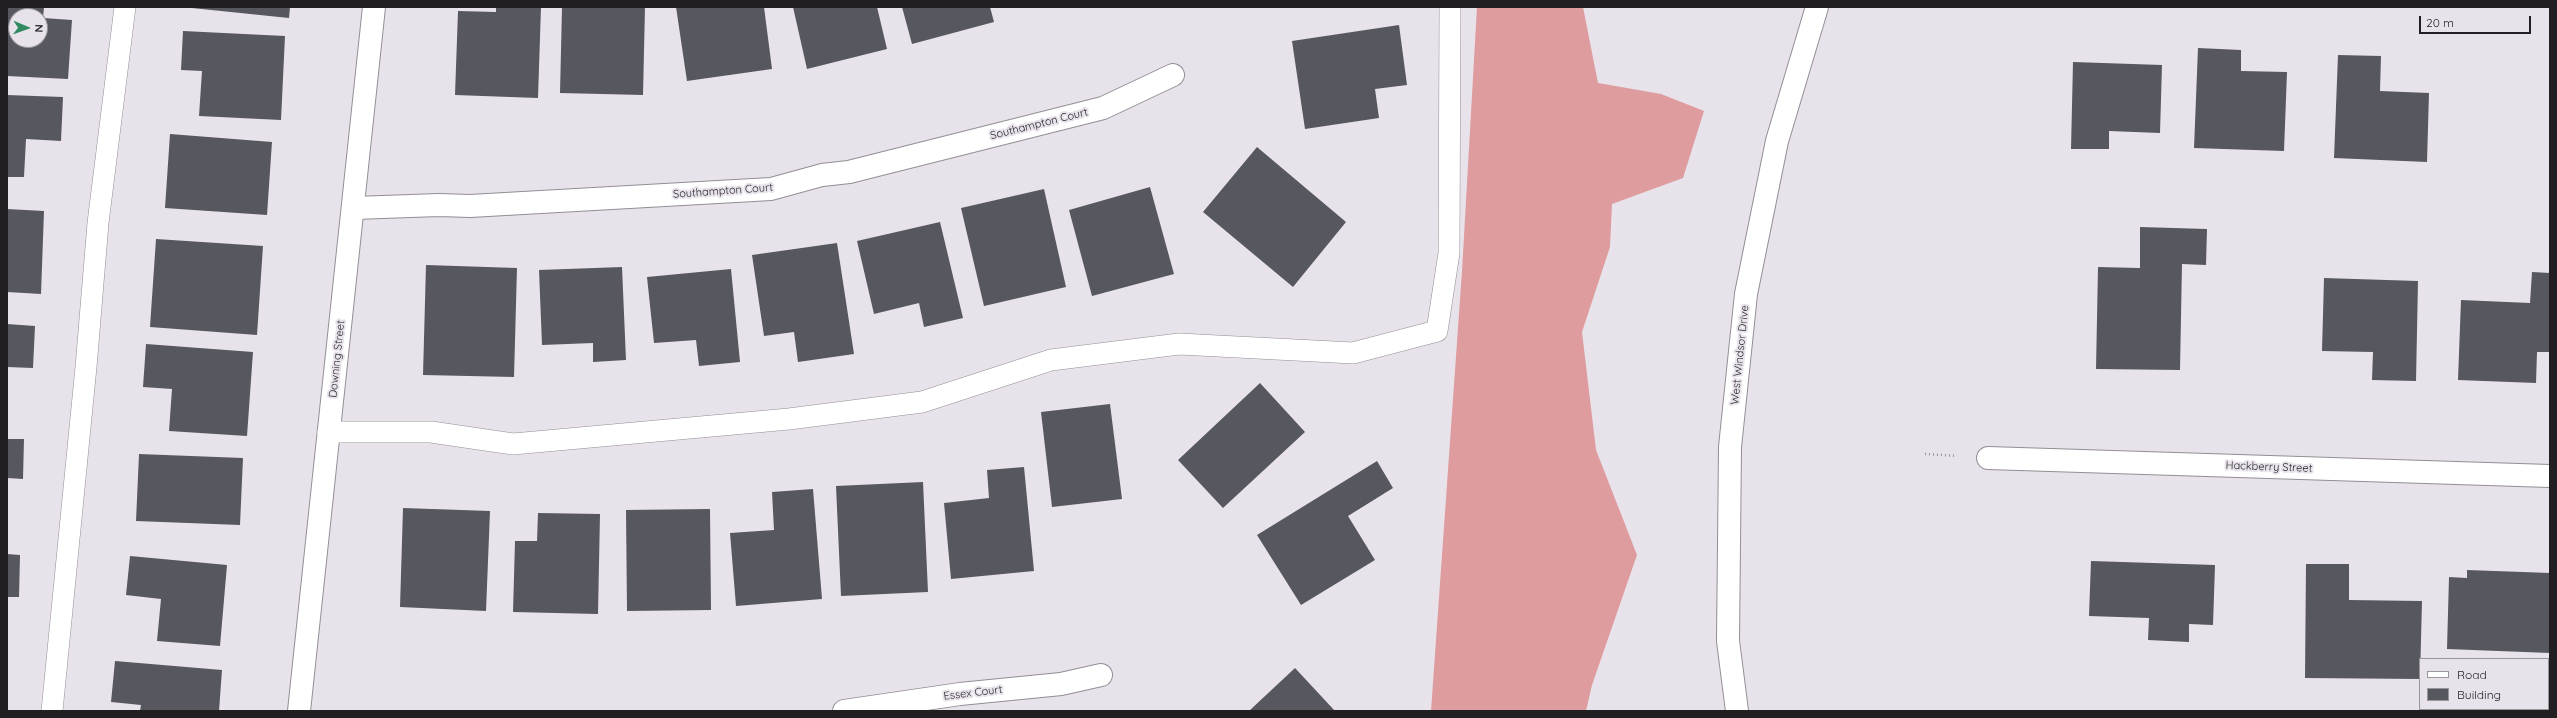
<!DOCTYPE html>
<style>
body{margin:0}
#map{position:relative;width:2557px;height:718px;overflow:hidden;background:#e8e3eb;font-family:Quicksand,sans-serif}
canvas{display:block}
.frame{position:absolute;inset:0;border:8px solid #211f22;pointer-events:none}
.legend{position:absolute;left:2419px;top:658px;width:130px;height:52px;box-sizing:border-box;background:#e8e3eb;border:1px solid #98959b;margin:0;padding:5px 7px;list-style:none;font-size:12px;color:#211f22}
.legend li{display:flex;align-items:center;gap:8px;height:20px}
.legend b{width:20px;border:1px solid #98959b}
.north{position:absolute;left:8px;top:8px;width:40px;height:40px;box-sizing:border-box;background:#e8e3eb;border:1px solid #98959b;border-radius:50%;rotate:92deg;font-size:11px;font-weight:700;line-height:16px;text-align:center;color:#211f22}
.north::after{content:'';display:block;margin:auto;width:14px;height:18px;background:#328b60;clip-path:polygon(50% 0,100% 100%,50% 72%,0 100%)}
.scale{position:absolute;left:2419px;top:16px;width:112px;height:18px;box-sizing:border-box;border:2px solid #211f22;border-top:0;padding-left:5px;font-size:12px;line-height:14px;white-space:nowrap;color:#211f22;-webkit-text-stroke:3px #e8e3eb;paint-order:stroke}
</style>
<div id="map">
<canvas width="2557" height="718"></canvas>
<div class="frame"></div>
<ul class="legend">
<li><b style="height:5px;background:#fff"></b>Road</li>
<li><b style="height:11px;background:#57575f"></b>Building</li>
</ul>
<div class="north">N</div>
<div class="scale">20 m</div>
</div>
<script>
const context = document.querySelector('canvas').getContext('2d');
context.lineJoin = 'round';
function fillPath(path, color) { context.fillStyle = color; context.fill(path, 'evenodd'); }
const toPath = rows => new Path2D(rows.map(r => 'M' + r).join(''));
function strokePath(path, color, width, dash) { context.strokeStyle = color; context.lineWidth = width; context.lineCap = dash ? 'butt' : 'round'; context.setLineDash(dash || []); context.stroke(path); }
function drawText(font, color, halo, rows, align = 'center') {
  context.font = font + ' Quicksand,sans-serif'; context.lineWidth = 4; context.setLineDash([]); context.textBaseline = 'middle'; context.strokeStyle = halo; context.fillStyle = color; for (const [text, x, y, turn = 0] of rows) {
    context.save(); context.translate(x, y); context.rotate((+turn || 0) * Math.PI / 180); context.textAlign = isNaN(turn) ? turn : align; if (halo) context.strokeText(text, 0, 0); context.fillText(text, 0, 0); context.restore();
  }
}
const forest = toPath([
 [1477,7,1583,7,1598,83,1661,94,1704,111,1683,178,1612,204,1610,247,1582,332,1596,450,1637,555,1592,685,1586,711,1431,711,1462,271]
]);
const building = toPath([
 [7,7,44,7,43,18,72,20,68,79,7,76],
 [16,16,40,16,40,40,16,40],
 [182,7,290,7,289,18],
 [496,7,541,7,538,98,455,95,458,11,496,12],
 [562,7,645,7,643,95,560,93],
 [676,7,764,7,772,69,687,81],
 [793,7,877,7,887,49,807,69],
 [902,7,990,7,994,22,912,44],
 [1399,25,1407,85,1375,89,1379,118,1305,129,1292,41],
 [183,31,285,36,281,120,199,116,202,71,181,70],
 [2198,48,2241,50,2241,71,2287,72,2284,151,2194,148],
 [2338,55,2381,56,2380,91,2429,93,2427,162,2334,158],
 [2073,62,2162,65,2160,133,2109,131,2109,149,2071,149],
 [7,95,63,97,61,141,26,139,24,177,7,177],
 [170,134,272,142,267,215,165,208],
 [1257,147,1346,222,1293,287,1203,212],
 [1150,187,1174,274,1092,296,1069,210],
 [1044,189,1066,287,984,306,961,208],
 [7,209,44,211,41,294,7,292],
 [940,222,963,318,924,327,919,303,874,314,857,241],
 [2140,227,2207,229,2206,265,2182,264,2180,370,2096,369,2098,267,2140,268],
 [156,239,263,246,257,335,150,327],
 [837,243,854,354,798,362,794,332,764,336,752,255],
 [426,265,517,268,514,377,423,375],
 [622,267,626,360,593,362,593,343,542,345,539,270],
 [731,269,740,362,699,366,696,340,654,343,647,277],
 [2532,272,2550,273,2550,352,2537,352,2536,383,2458,380,2461,300,2530,303],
 [2324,278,2418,281,2416,381,2372,380,2373,352,2322,351],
 [7,324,35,326,33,368,7,367],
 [146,344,253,352,247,436,169,431,172,389,143,387],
 [1260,383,1305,432,1223,508,1178,460],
 [1110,404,1122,499,1052,507,1041,412],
 [7,439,24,439,23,479,7,478],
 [139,454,243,458,240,525,136,521],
 [1377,461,1393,488,1348,516,1375,560,1301,605,1257,535],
 [1024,467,1034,571,951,579,944,503,989,498,987,470],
 [923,482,928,592,841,596,836,486],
 [813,489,822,599,736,606,730,533,774,530,772,492],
 [403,508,490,511,486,611,400,607],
 [710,509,711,610,627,611,626,510],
 [538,513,600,514,598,614,513,612,515,541,537,541],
 [7,554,20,555,19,597,7,597],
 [130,556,227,565,220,646,157,641,161,599,126,595],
 [2091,561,2215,565,2213,625,2189,624,2189,642,2148,640,2149,618,2089,616],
 [2306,564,2349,564,2349,600,2422,601,2420,679,2305,678],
 [2467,570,2550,573,2550,653,2447,649,2449,577,2467,578],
 [115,661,222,670,219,711,140,711,141,705,111,702],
 [1295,668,1335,711,1249,711]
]);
const path = toPath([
 [1925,454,1957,456]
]);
const service = toPath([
 [328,432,431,432,513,444,789,419,922,402,1051,360,1179,344,1353,353,1437,331,1449,253,1450,7],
 [52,711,86,367,98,223,125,7]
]);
const minor = toPath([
 [354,208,439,205,470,206,771,189,822,175,849,172,1103,108,1173,75],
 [1988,458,2550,476],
 [299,711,374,7],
 [844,711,960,694,1061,684,1101,675]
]);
const tertiary = toPath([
 [1737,711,1728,641,1730,447,1746,294,1777,141,1817,7]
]);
const streetNames = [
 ["Southampton Court",1039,124,-14],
 ["Southampton Court",723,191,-4],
 ["West Windsor Drive",1740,355,-84],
 ["Downing Street",337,359,-84],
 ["Hackberry Street",2269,467,2],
 ["Essex Court",973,693,-7]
];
fillPath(forest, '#de9c9f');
fillPath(building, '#57575f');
strokePath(service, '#938e95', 22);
strokePath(minor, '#938e95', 24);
strokePath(tertiary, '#938e95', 24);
strokePath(path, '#959298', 2.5, [1, 3]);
strokePath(service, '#fff', 21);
strokePath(minor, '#fff', 22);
strokePath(tertiary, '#fff', 22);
drawText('11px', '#211f22', '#e8e3eb', streetNames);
</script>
